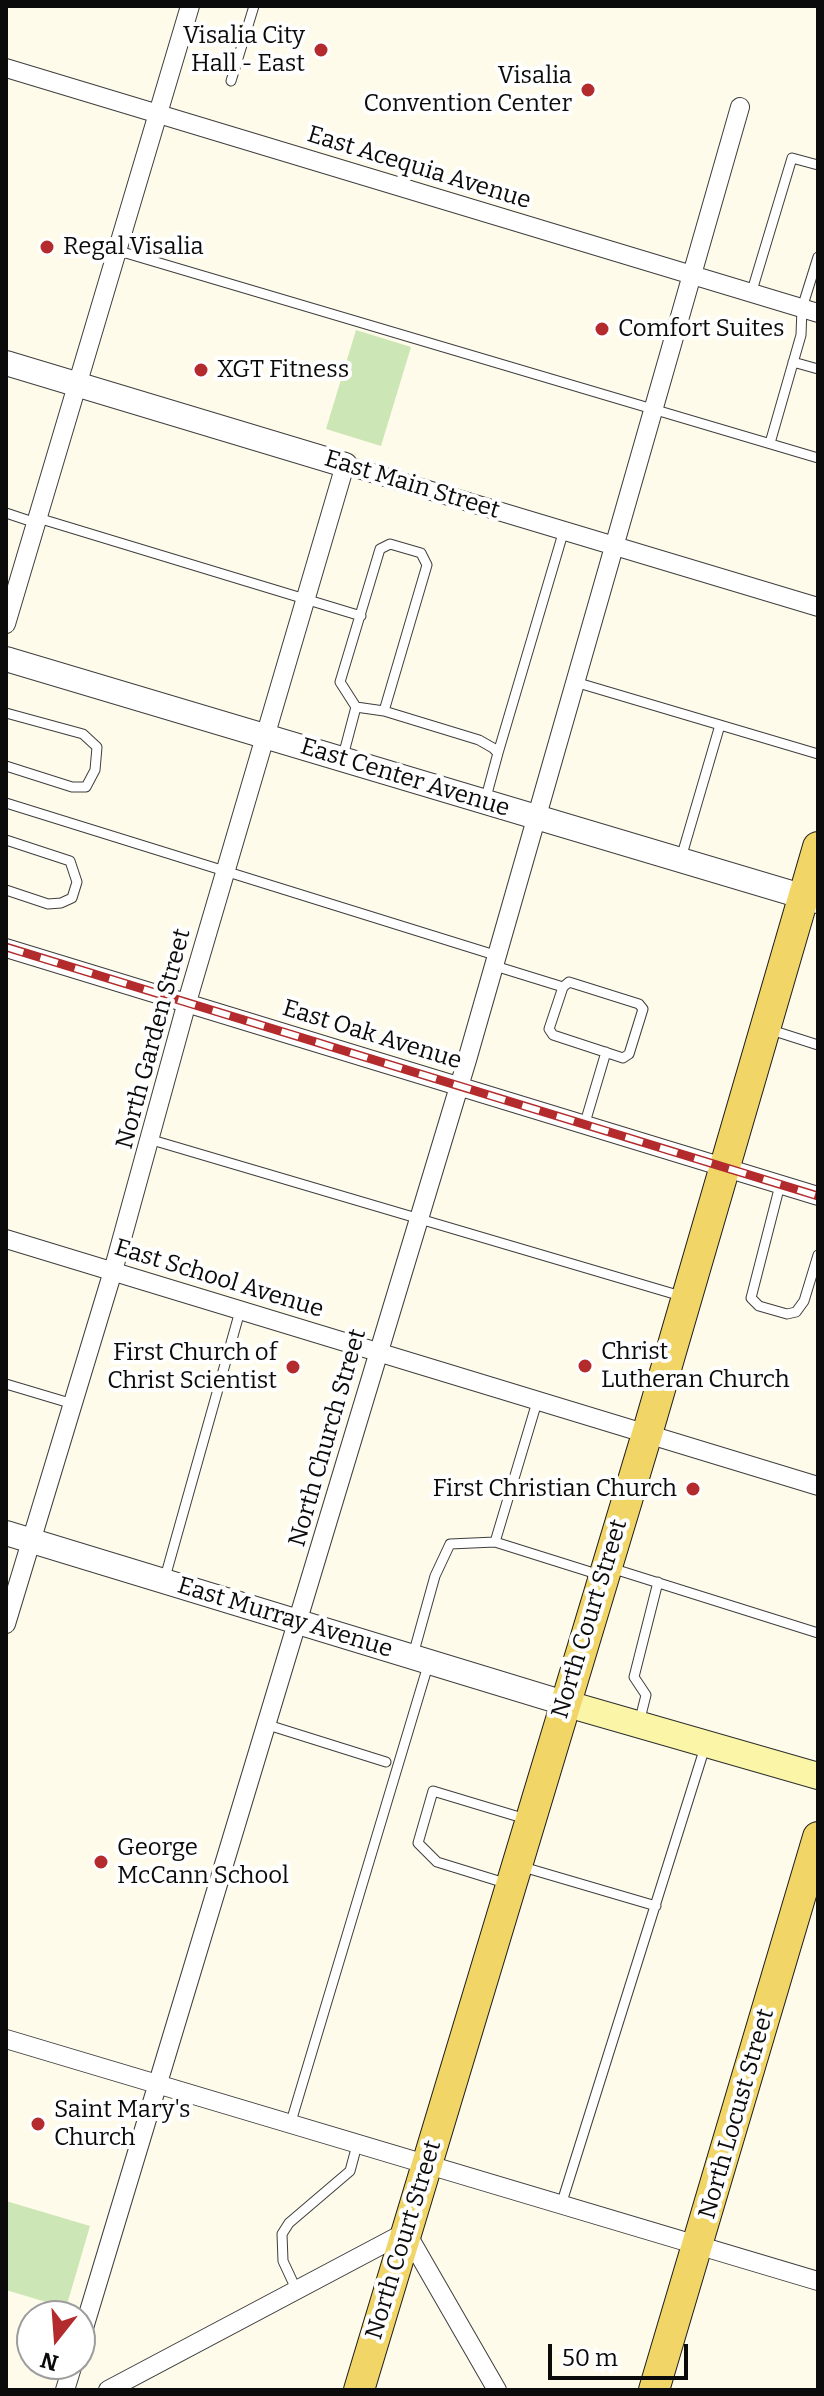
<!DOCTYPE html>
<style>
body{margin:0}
#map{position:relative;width:824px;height:2396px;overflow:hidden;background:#fefbea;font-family:Bitter,serif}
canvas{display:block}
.frame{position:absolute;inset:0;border:8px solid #0b0b0b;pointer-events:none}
.north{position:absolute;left:16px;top:2300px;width:80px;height:80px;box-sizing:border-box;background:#fff;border:2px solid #9d9d9d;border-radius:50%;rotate:197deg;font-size:22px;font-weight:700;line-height:32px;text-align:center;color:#0b0b0b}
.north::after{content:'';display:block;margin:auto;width:28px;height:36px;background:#b32b2c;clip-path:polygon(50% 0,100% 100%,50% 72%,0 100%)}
.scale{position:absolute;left:548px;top:2344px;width:140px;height:36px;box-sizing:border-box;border:4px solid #0b0b0b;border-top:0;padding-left:10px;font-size:24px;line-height:28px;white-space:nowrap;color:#0b0b0b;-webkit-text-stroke:6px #fff;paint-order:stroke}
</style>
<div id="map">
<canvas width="824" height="2396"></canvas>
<div class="frame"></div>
<div class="north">N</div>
<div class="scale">50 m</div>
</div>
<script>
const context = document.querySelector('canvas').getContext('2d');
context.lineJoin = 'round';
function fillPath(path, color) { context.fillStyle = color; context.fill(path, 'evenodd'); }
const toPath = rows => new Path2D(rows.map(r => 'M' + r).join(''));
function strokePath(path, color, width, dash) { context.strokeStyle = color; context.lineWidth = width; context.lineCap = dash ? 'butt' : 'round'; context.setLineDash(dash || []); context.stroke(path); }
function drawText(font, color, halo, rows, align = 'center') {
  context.font = font + ' Bitter,serif'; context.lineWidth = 8; context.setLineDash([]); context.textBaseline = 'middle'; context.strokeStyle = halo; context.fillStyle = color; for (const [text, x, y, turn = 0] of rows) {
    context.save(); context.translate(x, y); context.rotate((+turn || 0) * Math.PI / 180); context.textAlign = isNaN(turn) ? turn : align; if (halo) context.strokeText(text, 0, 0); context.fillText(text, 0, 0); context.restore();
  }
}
const green = toPath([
 [356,330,411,347,381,446,326,429],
 [6,2201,90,2226,66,2308,6,2290]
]);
const service = toPath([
 [231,81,254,6],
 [119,251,818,458],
 [751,294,792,158,818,165],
 [793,362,818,369],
 [770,443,801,335,802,308,818,257],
 [6,513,36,523],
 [38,518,361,616],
 [575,682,818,754],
 [356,707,384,711,479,740,493,748,498,753,485,801],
 [6,713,83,734,97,747,95,770,86,787,72,787,6,766],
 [498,753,564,530],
 [343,756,356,707,340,682,380,549,390,544,421,553,427,565,384,711],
 [6,803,498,956],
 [6,840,70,861,77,882,72,898,61,903,48,904,6,890],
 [681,858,720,725],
 [495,966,563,987],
 [569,982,639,1004,643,1009,629,1054,623,1058,553,1035,549,1029,563,987,569,982],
 [768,1029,818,1045],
 [584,1126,606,1052],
 [152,1140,681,1296],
 [780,1185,751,1298,759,1306,787,1314,796,1312,804,1301,818,1255],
 [6,1384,73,1404],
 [495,1542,537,1402],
 [611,1568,818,1633],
 [164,1581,240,1311],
 [413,1655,435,1576,450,1544,495,1542,600,1575],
 [639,1723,646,1695,634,1677,658,1582],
 [268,1725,386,1762],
 [523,1867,656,1906],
 [505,1883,437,1862,418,1843,433,1791,526,1819],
 [290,2125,429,1662],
 [561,2205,705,1747],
 [297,2291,283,2261,282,2234,289,2223,350,2171,357,2145]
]);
const minor = toPath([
 [6,68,818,313],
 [6,624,190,6],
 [6,948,818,1196],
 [6,1239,818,1486],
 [6,1624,113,1271,187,1002,345,465,818,607],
 [6,2039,818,2281],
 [80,2341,467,1060,740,107],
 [65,2390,73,2364],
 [108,2390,406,2232,497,2390]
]);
const tertiary = toPath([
 [6,363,345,465],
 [6,659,818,901],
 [6,1533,564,1703]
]);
const secondary = toPath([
 [564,1703,818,1776]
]);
const primary = toPath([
 [359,2390,647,1434,818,847],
 [654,2390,818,1837]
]);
const rail = toPath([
 [6,947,818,1196]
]);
const markers = [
 [321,50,8,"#b32b2c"],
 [588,90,8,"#b32b2c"],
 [47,247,8,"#b32b2c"],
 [602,329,8,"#b32b2c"],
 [201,370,8,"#b32b2c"],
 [585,1366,8,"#b32b2c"],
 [293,1367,8,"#b32b2c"],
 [693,1489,8,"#b32b2c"],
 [101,1862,8,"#b32b2c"],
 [38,2124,8,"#b32b2c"]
];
const poiNames = [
 ["Visalia City",305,36,"right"],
 ["Hall - East",305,64,"right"],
 ["Visalia",572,76,"right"],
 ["Convention Center",572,104,"right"],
 ["Regal Visalia",63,247],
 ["Comfort Suites",618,329],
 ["XGT Fitness",217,370],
 ["Christ",601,1352],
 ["Lutheran Church",601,1380],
 ["First Church of",277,1353,"right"],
 ["Christ Scientist",277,1381,"right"],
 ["First Christian Church",677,1489,"right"],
 ["George",117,1848],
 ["McCann School",117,1876],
 ["Saint Mary's",54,2110],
 ["Church",54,2138]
];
const streetNames = [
 ["East Acequia Avenue",419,168,17],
 ["East Main Street",412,485,17],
 ["East Center Avenue",405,778,17],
 ["East Oak Avenue",372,1035,17],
 ["North Garden Street",154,1039,-75],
 ["East School Avenue",219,1279,17],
 ["North Church Street",328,1438,-74],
 ["East Murray Avenue",285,1618,17],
 ["North Court Street",590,1619,-73],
 ["North Locust Street",737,2114,-74],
 ["North Court Street",404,2240,-73]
];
fillPath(green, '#cde6b6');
strokePath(service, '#3e3e3e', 11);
strokePath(minor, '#3e3e3e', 20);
strokePath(tertiary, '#3e3e3e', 26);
strokePath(secondary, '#2d2d2d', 28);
strokePath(primary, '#1c1c1c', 32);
strokePath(service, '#fff', 9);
strokePath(minor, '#fff', 18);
strokePath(tertiary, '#fff', 24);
strokePath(secondary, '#fbf5a8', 26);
strokePath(primary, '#f1d567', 30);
strokePath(rail, '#b32b2c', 9);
strokePath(rail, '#fff', 6, [18]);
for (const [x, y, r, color] of markers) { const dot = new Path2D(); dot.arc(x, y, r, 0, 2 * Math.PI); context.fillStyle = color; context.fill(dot); strokePath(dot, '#fff', 3); }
drawText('24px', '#0b0b0b', '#fff', poiNames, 'left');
drawText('24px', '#0b0b0b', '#fff', streetNames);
</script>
